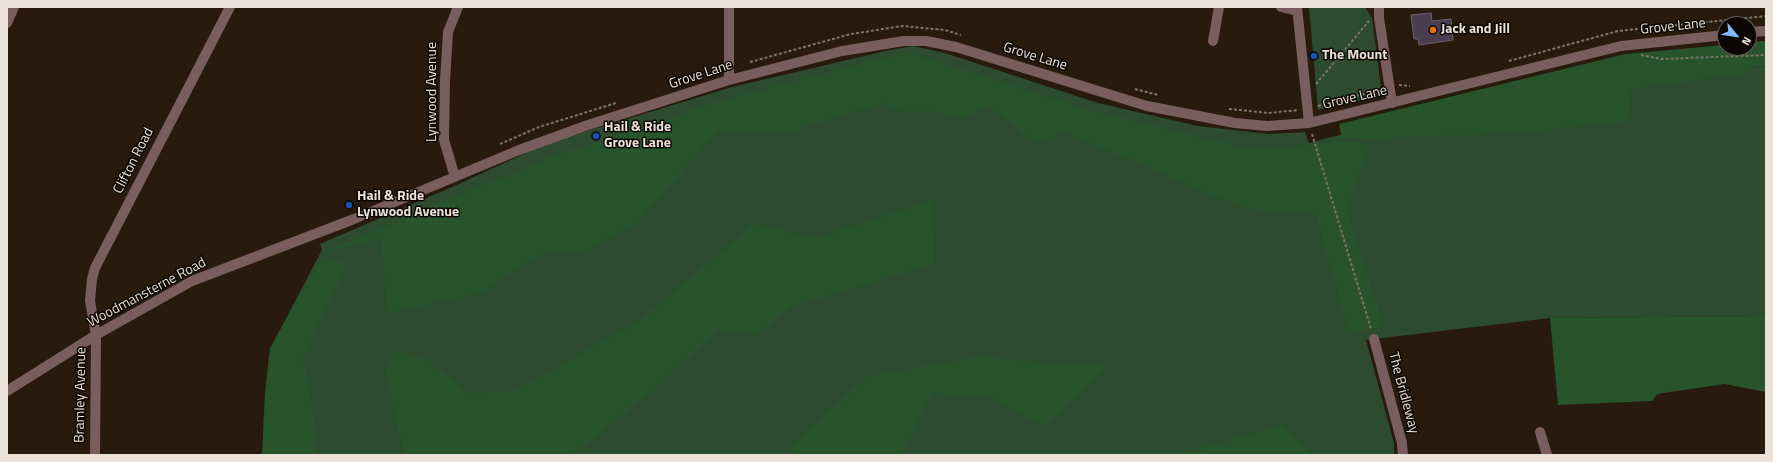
<!DOCTYPE html>
<style>
body{margin:0}
#map{position:relative;width:1773px;height:462px;overflow:hidden;background:#281b0e;font-family:"Titillium Web",sans-serif}
canvas{display:block}
.frame{position:absolute;inset:0;border:8px solid #eae1d8;pointer-events:none}
.north{position:absolute;left:1717px;top:16px;width:40px;height:40px;box-sizing:border-box;background:#0d0703;border:1px solid #655e58;border-radius:50%;rotate:119deg;font-size:11px;font-weight:700;line-height:16px;text-align:center;color:#eae1d8}
.north::after{content:'';display:block;margin:auto;width:14px;height:18px;background:#7fbdf9;clip-path:polygon(50% 0,100% 100%,50% 72%,0 100%)}
</style>
<div id="map">
<canvas width="1773" height="462"></canvas>
<div class="frame"></div>
<div class="north">N</div>
</div>
<script>
const context = document.querySelector('canvas').getContext('2d');
context.lineJoin = 'round';
function fillPath(path, color) { context.fillStyle = color; context.fill(path, 'evenodd'); }
const toPath = rows => new Path2D(rows.map(r => 'M' + r).join(''));
function strokePath(path, color, width, dash) { context.strokeStyle = color; context.lineWidth = width; context.lineCap = dash ? 'butt' : 'round'; context.setLineDash(dash || []); context.stroke(path); }
function drawText(font, color, halo, rows, align = 'center') {
  context.font = font + ' "Titillium Web",sans-serif'; context.lineWidth = 3; context.setLineDash([]); context.textBaseline = 'middle'; context.strokeStyle = halo; context.fillStyle = color; for (const [text, x, y, turn = 0] of rows) {
    context.save(); context.translate(x, y); context.rotate((+turn || 0) * Math.PI / 180); context.textAlign = isNaN(turn) ? turn : align; if (halo) context.strokeText(text, 0, 0); context.fillText(text, 0, 0); context.restore();
  }
}
const green = toPath([
 [1309,7,1365,7,1372,18,1382,96,1318,110],
 [913,46,945,53,1098,103,1198,126,1269,134,1305,132,1309,143,1341,135,1751,67,1766,66,1766,316,1550,318,1366,340,1394,443,1394,455,264,455,272,345,322,250,320,244,459,184,545,144,732,87,890,50]
]);
const forest = toPath([
 [1766,41,1766,66,1751,67,1751,73,1631,89,1629,121,1505,134,1320,140,1341,135,1339,124,1625,54,1725,45,1725,48,1749,48,1749,42],
 [900,54,916,55,1094,111,1256,150,1339,141,1370,144,1347,210,1384,327,1349,332,1316,215,1243,208,1066,133,1034,142,989,106,961,119,930,111,903,112,883,103,789,132,719,130,637,223,587,250,537,256,484,292,387,314,381,239,327,251,548,158,726,99],
 [932,200,935,264,791,307,757,335,719,329,653,390,573,455,404,455,385,370,396,349,429,361,468,393,512,391,638,322,754,224,816,238],
 [323,255,347,265,303,357,317,436,316,455,262,455,265,393,270,348],
 [1766,316,1766,392,1725,384,1657,394,1652,401,1558,405,1550,318],
 [979,357,1108,367,1044,427,987,396,932,393,902,455,798,455,788,450,867,376],
 [1281,425,1314,455,1178,455]
]);
const building = toPath([
 [1431,13,1432,21,1451,19,1453,40,1419,45,1418,39,1414,39,1411,15,1431,13]
]);
const path = toPath([
 [1641,55,1661,59,1766,55],
 [1509,61,1618,31,1766,16],
 [750,62,851,34,902,26,945,30,961,35],
 [1316,84,1369,21],
 [1399,85,1410,86],
 [1135,89,1158,95],
 [1318,106,1379,90],
 [1229,109,1268,113,1298,110],
 [1312,134,1371,329],
 [500,144,539,127,616,103]
]);
const minor = toPath([
 [1281,7,1297,11],
 [1297,7,1309,123],
 [1379,7,1379,18,1392,103],
 [7,23,14,7],
 [1749,32,1766,31],
 [1213,41,1219,7],
 [729,80,729,7],
 [455,177,444,140,445,81,448,32,458,7],
 [1374,339,1402,443,1403,455],
 [7,391,96,335,192,281,354,219,519,150,588,125,729,80,842,51,904,41,926,41,956,47,1147,106,1235,123,1267,126,1309,123,1621,46,1725,35],
 [1540,432,1547,455],
 [95,455,96,335,90,301,92,279,95,268,230,7]
]);
const markers = [
 [1433,30,4,"#e8710a"],
 [1314,56,4,"#1a4fb4"],
 [596,136,4,"#1a4fb4"],
 [349,205,4,"#1a4fb4"]
];
const streetNames = [
 ["Grove Lane",1673,27,-6],
 ["Grove Lane",1035,57,17],
 ["Grove Lane",701,75,-18],
 ["Lynwood Avenue",433,92,-90],
 ["Grove Lane",1355,98,-13],
 ["Clifton Road",134,161,-63],
 ["Woodmansterne Road",147,293,-28],
 ["The Bridleway",1403,393,75],
 ["Bramley Avenue",81,395,-89]
];
const poiNames = [
 ["Jack and Jill",1441,30],
 ["The Mount",1322,56],
 ["Hail & Ride",604,128],
 ["Grove Lane",604,144],
 ["Hail & Ride",357,197],
 ["Lynwood Avenue",357,213]
];
fillPath(green, '#2d4b2f');
fillPath(forest, '#28542b');
fillPath(building, '#493d4e');
strokePath(building, '#6a5e6f', 1);
strokePath(path, '#7e7368', 2, [3, 2]);
strokePath(minor, '#7a5e5d', 10);
for (const [x, y, r, color] of markers) { const dot = new Path2D(); dot.arc(x, y, r, 0, 2 * Math.PI); context.fillStyle = color; context.fill(dot); strokePath(dot, '#0d0703', 1.5); }
drawText('14px', '#eae1d8', '#0d0703', streetNames);
drawText('bold 14px', '#eae1d8', '#0d0703', poiNames, 'left');
</script>
